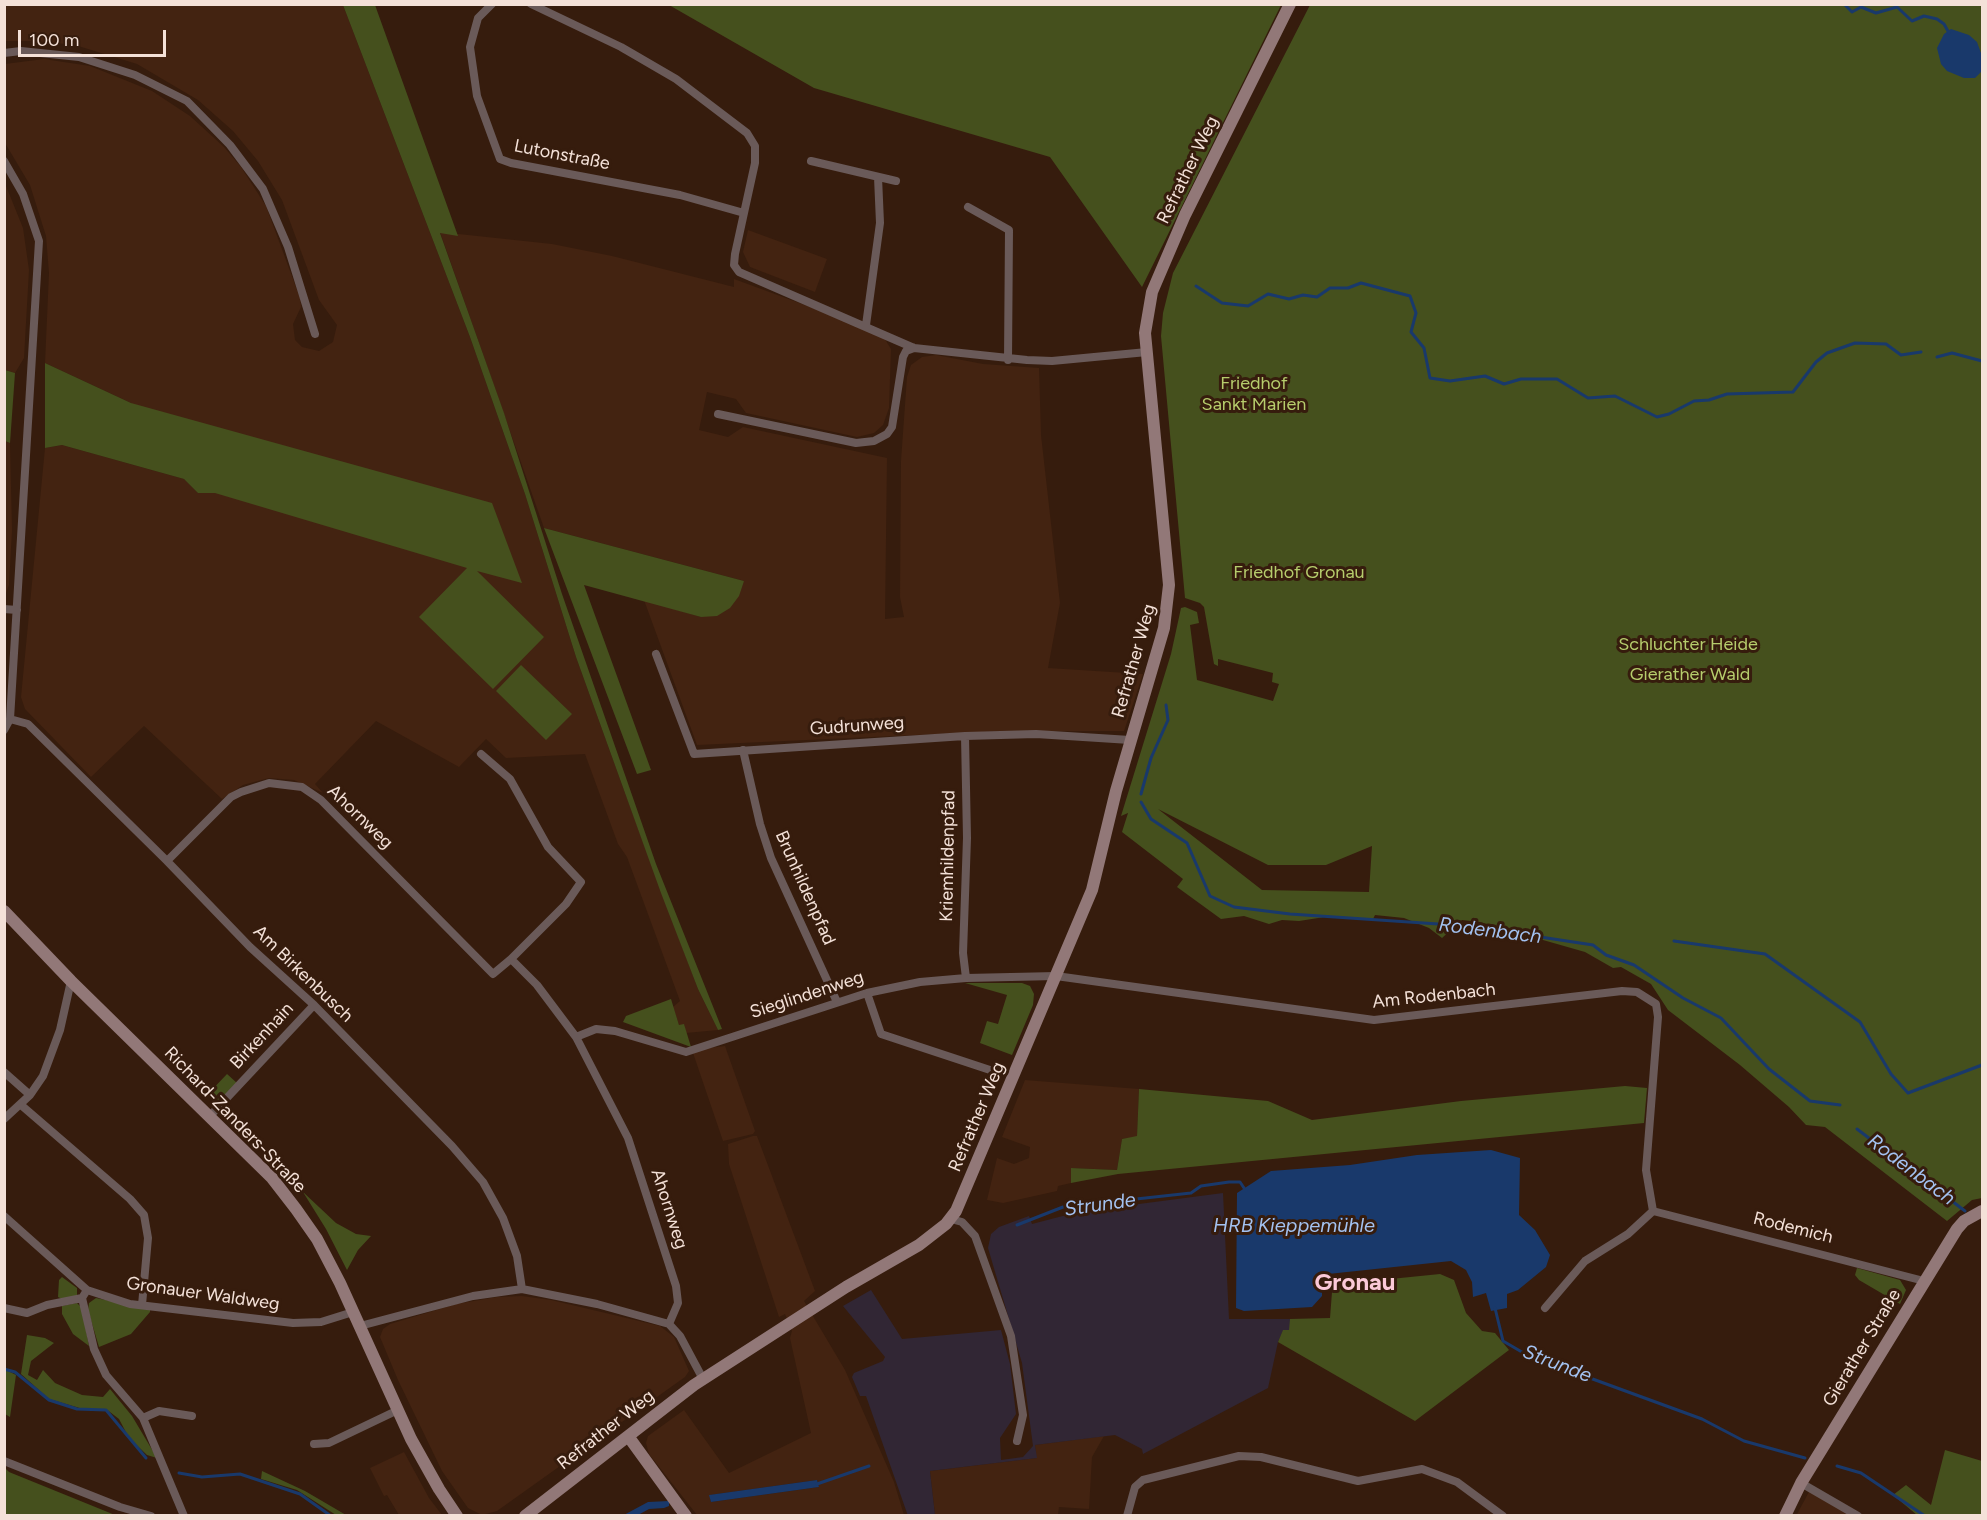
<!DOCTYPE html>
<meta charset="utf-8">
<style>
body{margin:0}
#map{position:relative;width:1987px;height:1520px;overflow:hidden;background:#361c0d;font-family:Figtree,sans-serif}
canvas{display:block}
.frame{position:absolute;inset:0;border:6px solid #f4e1d8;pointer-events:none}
.scale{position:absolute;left:18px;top:30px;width:148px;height:27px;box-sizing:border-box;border:3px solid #f4e1d8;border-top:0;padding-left:8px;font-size:18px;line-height:21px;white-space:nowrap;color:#f4e1d8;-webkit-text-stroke:4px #361c0d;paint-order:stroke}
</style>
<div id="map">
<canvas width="1987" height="1520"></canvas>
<div class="frame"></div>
<div class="scale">100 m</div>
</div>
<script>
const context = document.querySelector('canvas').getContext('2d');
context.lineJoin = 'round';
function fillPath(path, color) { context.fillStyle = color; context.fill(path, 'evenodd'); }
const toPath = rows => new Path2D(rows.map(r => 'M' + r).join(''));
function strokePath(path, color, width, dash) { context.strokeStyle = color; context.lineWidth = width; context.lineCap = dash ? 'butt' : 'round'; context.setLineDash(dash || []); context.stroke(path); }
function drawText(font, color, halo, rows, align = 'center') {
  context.font = font + ' Figtree,sans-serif'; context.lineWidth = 6; context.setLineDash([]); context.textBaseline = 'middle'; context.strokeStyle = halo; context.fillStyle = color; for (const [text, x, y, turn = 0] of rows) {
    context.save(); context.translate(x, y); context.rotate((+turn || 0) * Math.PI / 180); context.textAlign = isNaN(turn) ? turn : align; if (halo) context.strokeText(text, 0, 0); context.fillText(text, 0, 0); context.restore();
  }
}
const built = toPath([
 [5,5,343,5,470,337,525,494,576,657,624,790,698,989,718,1030,686,1033,684,1025,679,1025,673,1007,680,1001,627,857,618,844,585,754,506,758,486,739,459,767,376,721,315,784,323,793,294,780,269,778,243,785,222,799,144,726,91,777,25,709,21,697,45,448,62,445,184,479,198,493,215,493,131,403,45,363,49,273,46,236,30,185,5,143,5,64,44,59,90,66,152,91,190,116,224,147,241,167,266,206,300,298,301,307,293,324,295,340,302,347,319,351,333,342,337,325,319,300,282,200,258,161,233,131,198,100,137,64,75,45,36,41,5,41],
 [4,181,23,228,29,270,24,358,15,373,5,370],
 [748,230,827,259,815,292,750,267,743,252],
 [440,232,552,244,612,256,734,287,734,279,881,333,891,349,889,408,883,425,874,433,857,437,746,413,736,399,707,392,699,430,728,437,743,427,887,458,885,619,904,617,900,597,901,461,907,377,911,365,922,357,936,355,983,364,1039,368,1041,435,1060,603,1048,668,1143,674,1124,731,1004,731,697,745,644,600,701,617,744,581,544,528],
 [5,441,10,443,12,530,9,585,5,596],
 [725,1046,755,1131,753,1134,723,1141,692,1050],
 [1025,1080,1139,1089,1137,1137,1122,1139,1117,1170,1071,1168,1071,1183,1058,1186,1057,1191,1003,1203,987,1200,997,1158,1014,1164,1029,1158,1030,1147,1002,1137],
 [753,1136,757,1136,815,1291,804,1301,845,1370,894,1482,904,1515,697,1515,649,1454,646,1443,648,1436,684,1410,729,1473,811,1433,790,1338,792,1331,785,1314,779,1317,729,1164,728,1144],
 [817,1480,819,1487,711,1502,710,1495],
 [497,1297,522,1296,551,1300,660,1326,674,1337,689,1371,685,1377,497,1511,482,1515,468,1508,442,1471,398,1380,380,1337,383,1329,390,1324,456,1304],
 [1104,1436,1092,1457,1089,1509,1059,1507,1058,1515,935,1515,930,1471,1036,1458,1035,1445],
 [404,1452,429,1498,442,1515,399,1515,387,1495,384,1496,370,1468],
 [1810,1490,1854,1516,1796,1516]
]);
const industrial = toPath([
 [1223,1193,1229,1319,1290,1319,1290,1330,1283,1331,1278,1342,1268,1388,1143,1454,1142,1449,1115,1435,1035,1445,1037,1458,930,1471,935,1515,908,1516,866,1396,860,1396,852,1377,854,1373,883,1361,885,1357,843,1306,871,1290,902,1339,1001,1330,1010,1364,1016,1414,1000,1438,1001,1460,1023,1457,1033,1446,1022,1363,988,1248,991,1234,999,1227,1029,1216,1032,1224,1078,1212]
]);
const green = toPath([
 [343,5,375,5,458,236,440,233,504,413,562,594,656,864,722,1029,718,1030,698,989,661,893,576,657,525,494,470,337],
 [669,5,1281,5,1142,287,1050,157,814,88],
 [1310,5,1982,5,1982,1198,1972,1200,1947,1221,1825,1127,1806,1125,1789,1107,1740,1065,1668,1010,1651,984,1621,967,1613,968,1585,952,1480,922,1462,920,1442,938,1429,928,1404,918,1375,915,1373,919,1331,916,1299,921,1282,920,1269,924,1244,916,1221,919,1177,887,1183,879,1122,832,1128,813,1121,816,1171,654,1181,608,1185,607,1197,612,1199,623,1190,625,1197,680,1273,701,1279,684,1272,682,1273,673,1218,659,1218,666,1214,664,1204,607,1200,603,1185,598,1161,336,1163,313,1173,273],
 [1158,809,1268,865,1326,865,1372,846,1369,892,1262,890],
 [45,363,131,403,492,503,522,583,477,571,544,637,493,689,419,617,467,568,215,493,198,493,184,479,62,445,45,448],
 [5,370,15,373,10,443,5,441],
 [544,528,744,581,739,596,730,608,717,616,701,617,584,585,651,770,637,774],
 [521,665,572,714,546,740,496,691],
 [965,983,1022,983,1030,986,1034,994,1033,1005,1012,1055,980,1043,987,1021,998,1024,1007,995],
 [671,999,679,1025,684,1024,691,1047,623,1022,626,1016],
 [227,1074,237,1083,216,1105,207,1095],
 [1625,1086,1647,1088,1644,1123,1118,1174,1071,1183,1071,1168,1117,1170,1122,1139,1137,1136,1139,1089,1268,1101,1312,1120,1461,1101],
 [303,1192,336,1223,356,1234,371,1236,358,1250,347,1270,326,1229],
 [1857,1268,1900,1280,1906,1290,1900,1304,1859,1280,1855,1275],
 [1440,1274,1454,1280,1466,1313,1482,1331,1495,1333,1509,1350,1415,1421,1278,1342,1283,1330,1289,1330,1290,1319,1330,1318,1332,1292,1341,1284],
 [62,1277,77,1288,77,1295,73,1298,62,1299,58,1297,59,1280],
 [96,1298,150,1309,150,1312,131,1334,99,1347,88,1310,89,1303],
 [77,1303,82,1308,89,1346,73,1334,62,1314,62,1306],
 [27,1335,45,1338,54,1343,31,1361,28,1375,37,1380,43,1370,55,1383,82,1395,103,1397,110,1389,132,1416,157,1458,147,1455,129,1438,119,1419,106,1409,83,1409,49,1399,21,1374],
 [4,1369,16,1375,10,1417,5,1414],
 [1945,1450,1982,1461,1982,1515,1917,1515,1893,1495,1906,1485,1931,1505],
 [5,1468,9,1472,115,1515,5,1515],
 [262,1471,305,1491,346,1515,336,1515,297,1490,261,1479]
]);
const water = toPath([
 [1951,29,1969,35,1977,42,1982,56,1981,72,1975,78,1964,78,1947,71,1941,64,1937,48,1944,34],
 [1491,1150,1520,1158,1519,1215,1535,1230,1550,1255,1546,1267,1518,1290,1507,1294,1507,1308,1491,1311,1486,1293,1473,1297,1472,1282,1466,1270,1451,1261,1328,1274,1322,1283,1322,1296,1312,1307,1244,1311,1236,1308,1237,1193,1271,1171,1350,1165,1417,1155],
 [817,1480,819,1487,711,1502,709,1495],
 [669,1501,669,1506,664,1508,649,1509,638,1515,622,1516,648,1502]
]);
const stream = toPath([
 [1844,4,1852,12,1861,7,1876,13,1897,7,1912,21,1924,16,1937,19,1944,24,1949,33],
 [1196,286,1222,303,1248,306,1268,294,1289,299,1303,295,1317,297,1330,288,1348,288,1361,283,1410,296,1416,313,1411,332,1424,348,1430,378,1450,381,1485,376,1504,384,1521,379,1557,379,1588,398,1615,396,1657,417,1669,414,1694,401,1709,400,1727,394,1793,392,1816,362,1827,353,1855,343,1886,344,1901,355,1921,352],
 [1937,357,1952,353,1982,361],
 [1141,794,1151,758,1168,720,1166,705],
 [1141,802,1151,819,1187,843,1210,896,1234,907,1290,914,1468,926,1593,945,1606,955,1634,965,1683,998,1721,1018,1769,1069,1810,1101,1840,1105],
 [1674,941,1765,954,1860,1022,1891,1074,1908,1093,1982,1065],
 [1857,1129,1965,1211],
 [1017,1225,1063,1207,1191,1193,1201,1186,1229,1182,1240,1182,1246,1191],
 [1495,1308,1503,1341,1527,1355,1702,1419,1744,1441,1805,1458],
 [4,1369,15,1372,49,1400,77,1409,106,1410,146,1458],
 [1837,1466,1861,1473,1925,1516],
 [179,1473,202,1477,240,1474,300,1494,331,1516],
 [817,1484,869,1466]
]);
const street = toPath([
 [492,4,478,18,470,47,477,96,500,159,511,163,680,195,744,213],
 [531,4,621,47,676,79,747,133,755,146,755,163,735,254,734,265,739,272,914,348,1027,360,1052,361,1147,352],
 [4,53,21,51,79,57,135,75,187,101,230,145,263,189,288,247,315,334],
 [4,161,23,194,39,241,10,719,4,730],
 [811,161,896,181],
 [968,207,1009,230,1008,360],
 [866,325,880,223,878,177],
 [718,414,856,443,874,441,887,434,892,427,903,357,906,351,914,348],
 [4,609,17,610],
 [656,654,694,754,965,736,1036,734,1130,740],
 [10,719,28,724,167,861,250,947,314,1005,452,1146,483,1182,503,1218,517,1256,522,1289],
 [965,736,967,838,963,953,966,978],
 [743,750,760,824,771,858,837,1002],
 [481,754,510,779,548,847,581,882,566,904,511,959],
 [167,861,231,797,241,792,269,783,302,787,321,800,493,974,511,959,537,985,576,1037,628,1138,676,1286,678,1303,669,1324],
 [867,993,881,1034,990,1070],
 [576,1037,596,1029,615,1031,686,1052,867,993,920,982,966,978,1056,976,1374,1020,1622,991,1637,992,1656,1004,1658,1017,1646,1170,1653,1211],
 [4,1072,30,1095],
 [21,1105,130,1199,144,1215,148,1238,142,1305],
 [209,1117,314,1005],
 [4,1119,30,1095,43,1076,60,1030,71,981],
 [1653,1211,1924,1281],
 [4,1216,87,1290,130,1304,293,1323,321,1322,353,1312],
 [951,1219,962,1222,975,1236,1011,1336,1023,1415,1017,1441],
 [87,1290,82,1298,94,1349,106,1375,143,1418,184,1516],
 [4,1308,27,1313,47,1305,82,1298],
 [1545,1308,1585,1261,1628,1234,1653,1211],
 [360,1326,473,1296,522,1289,597,1304,669,1324,680,1336,703,1379],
 [143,1418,159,1411,192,1416],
 [314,1444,329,1443,398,1410],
 [4,1461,120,1507,151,1516],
 [1801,1483,1858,1516],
 [1127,1516,1135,1487,1143,1480,1239,1456,1261,1457,1358,1481,1422,1469,1457,1482,1503,1516]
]);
const secondary = toPath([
 [4,911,71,981,272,1178,296,1209,317,1239,340,1283,411,1439,439,1489,457,1516],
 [628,1436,686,1516],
 [525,1516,694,1385,846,1287,919,1245,946,1224,956,1211,1092,890,1116,791,1164,628,1169,585,1145,333,1152,292,1185,215,1290,4],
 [1785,1516,1801,1483,1957,1229,1964,1221,1982,1211]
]);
const streetNames = [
 ["Lutonstraße",562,155,11],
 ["Refrather Weg",1188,170,-64],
 ["Refrather Weg",1134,661,-74],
 ["Gudrunweg",857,726,-4],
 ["Ahornweg",360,817,44],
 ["Kriemhildenpfad",948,856,-89],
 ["Brunhildenpfad",805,888,66],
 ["Am Birkenbusch",303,974,44],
 ["Sieglindenweg",807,995,-18],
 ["Am Rodenbach",1434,996,-6],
 ["Birkenhain",262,1036,-47],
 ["Refrather Weg",977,1117,-67],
 ["Richard-Zanders-Straße",235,1120,46],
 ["Ahornweg",669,1209,72],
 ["Rodemich",1793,1228,14],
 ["Gronauer Waldweg",203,1294,8],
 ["Gierather Straße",1862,1348,-59],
 ["Refrather Weg",606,1430,-38]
];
const parkNames = [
 ["Friedhof",1254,384],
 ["Sankt Marien",1254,405],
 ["Friedhof Gronau",1299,573],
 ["Schluchter Heide",1688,645],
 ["Gierather Wald",1690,675]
];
const waterNames = [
 ["Rodenbach",1490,931,7],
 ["Rodenbach",1911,1170,37],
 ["Strunde",1100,1205,-8],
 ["HRB Kieppemühle",1294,1226],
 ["Strunde",1557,1364,21]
];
const districtNames = [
 ["Gronau",1355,1283]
];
fillPath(built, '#432311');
fillPath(industrial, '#312634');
fillPath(green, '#45501d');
fillPath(water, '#19396b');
strokePath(stream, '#19396b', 3);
strokePath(street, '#6a5a59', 8);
strokePath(secondary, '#927878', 12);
drawText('18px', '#f4e1d8', '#361c0d', streetNames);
drawText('18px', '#b6cd6c', '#361c0d', parkNames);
drawText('italic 20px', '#a3c2f1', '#361c0d', waterNames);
drawText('bold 24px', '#fbc9d8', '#361c0d', districtNames);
</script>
